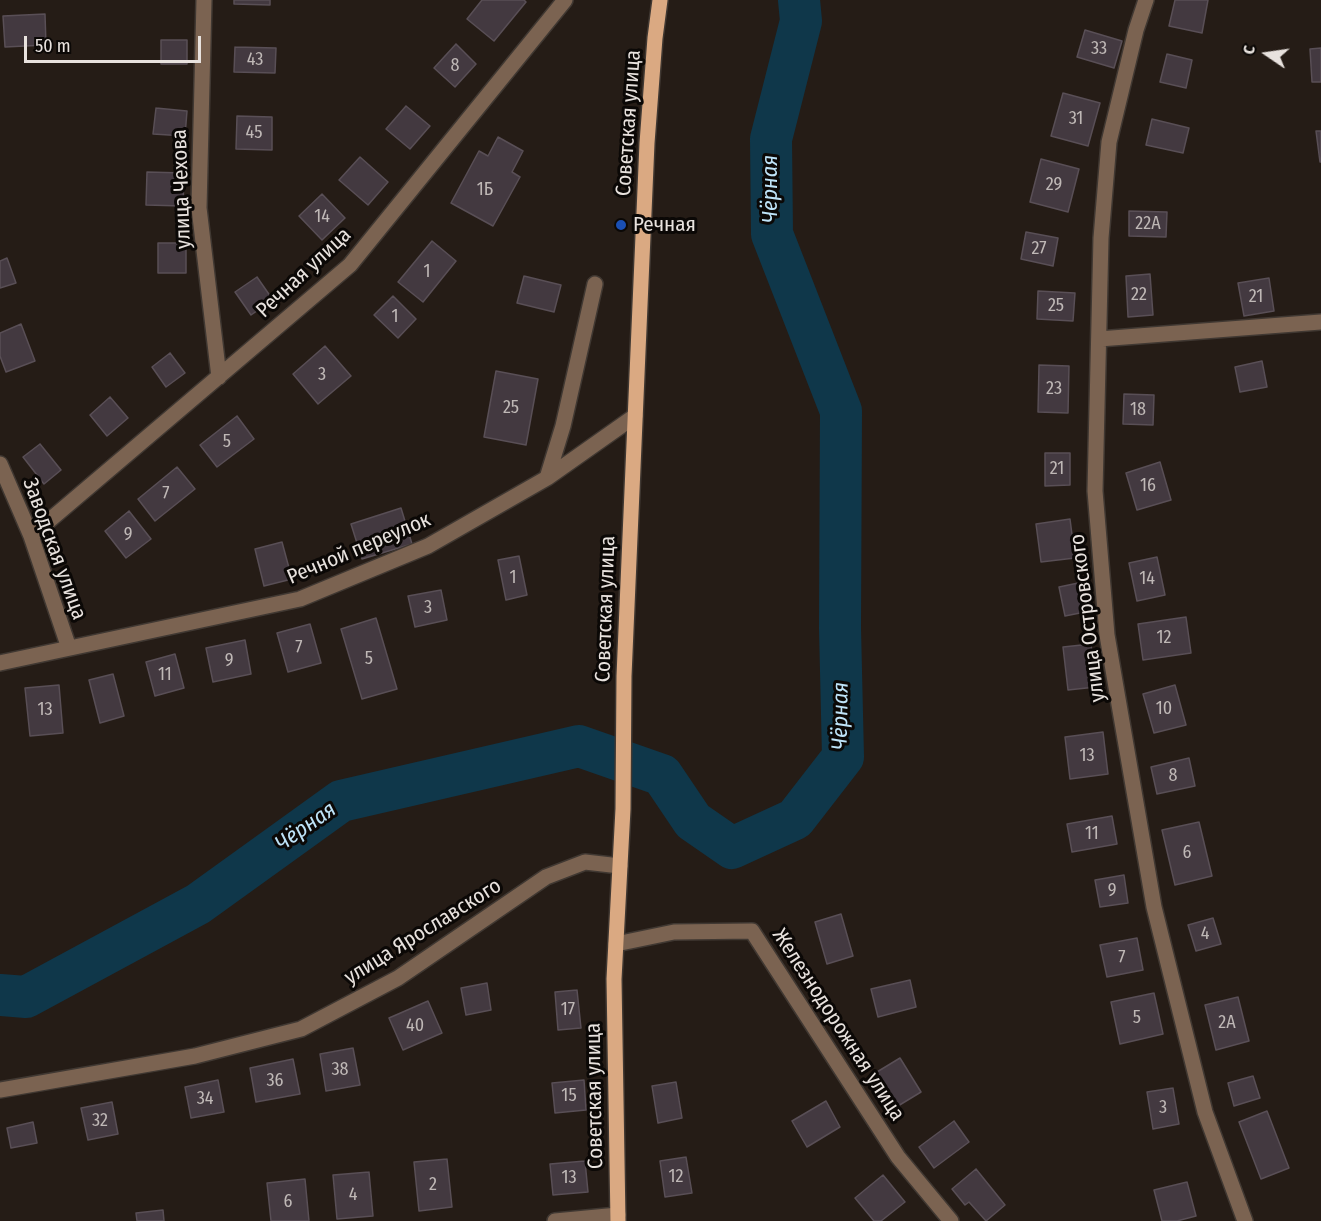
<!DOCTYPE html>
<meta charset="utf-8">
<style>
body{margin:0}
#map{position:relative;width:1321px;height:1221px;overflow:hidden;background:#251c16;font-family:"Fira Sans Condensed",sans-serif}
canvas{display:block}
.north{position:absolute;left:1237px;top:24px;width:60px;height:60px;-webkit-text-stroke:4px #0b0806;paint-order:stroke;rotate:283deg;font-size:16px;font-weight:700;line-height:24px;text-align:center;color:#e8e2de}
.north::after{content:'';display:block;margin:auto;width:21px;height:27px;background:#e8e2de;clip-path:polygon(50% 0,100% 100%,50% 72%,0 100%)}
.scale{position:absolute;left:24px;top:36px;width:177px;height:27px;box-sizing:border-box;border:3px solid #e8e2de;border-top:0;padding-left:8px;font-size:18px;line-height:21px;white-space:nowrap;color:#e8e2de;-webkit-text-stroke:4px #0b0806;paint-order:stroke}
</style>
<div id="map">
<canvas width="1321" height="1221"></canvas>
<div class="north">С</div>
<div class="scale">50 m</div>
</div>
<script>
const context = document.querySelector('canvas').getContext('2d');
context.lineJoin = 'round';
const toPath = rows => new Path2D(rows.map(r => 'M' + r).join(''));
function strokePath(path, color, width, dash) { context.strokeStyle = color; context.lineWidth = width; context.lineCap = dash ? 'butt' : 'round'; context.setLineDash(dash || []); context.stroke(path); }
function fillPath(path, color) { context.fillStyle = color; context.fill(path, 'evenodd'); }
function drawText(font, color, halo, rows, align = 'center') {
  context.font = font + ' "Fira Sans Condensed",sans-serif'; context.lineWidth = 6; context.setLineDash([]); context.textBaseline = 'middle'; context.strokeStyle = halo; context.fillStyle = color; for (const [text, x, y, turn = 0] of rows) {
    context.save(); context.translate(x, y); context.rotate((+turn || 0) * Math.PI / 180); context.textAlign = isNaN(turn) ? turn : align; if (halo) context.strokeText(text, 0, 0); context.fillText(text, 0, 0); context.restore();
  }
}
const river = toPath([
 [0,995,26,997,198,904,341,801,579,746,662,775,693,821,732,848,795,819,843,757,840,628,841,411,772,234,771,139,801,21,799,0]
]);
const building = toPath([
 [234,0,270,0,270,5,234,4,234,0],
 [482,0,524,0,526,2,494,41,467,19,482,0],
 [1175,0,1208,0,1202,33,1169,26,1175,0],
 [45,14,46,45,5,47,3,16,45,14],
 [1085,30,1122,41,1114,68,1077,57,1085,30],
 [161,40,187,40,187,64,161,64,161,40],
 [456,44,476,64,455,87,434,68,456,44],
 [235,47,276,48,275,73,234,72,235,47],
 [1321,48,1321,82,1312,82,1310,49,1321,48],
 [1167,54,1192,60,1186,88,1160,82,1167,54],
 [1063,93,1100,103,1088,146,1051,136,1063,93],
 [406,106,430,126,410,149,386,129,406,106],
 [156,108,187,111,185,136,153,134,156,108],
 [237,116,272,117,272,150,236,149,237,116],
 [1152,119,1189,128,1183,153,1146,145,1152,119],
 [1316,131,1321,131,1321,162,1320,162,1316,131],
 [498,137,523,151,512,172,520,177,493,226,451,203,479,151,488,156,498,137],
 [360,157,388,182,368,205,339,180,360,157],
 [1041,159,1079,169,1068,212,1030,202,1041,159],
 [147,172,184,173,183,206,146,205,147,172],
 [322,194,345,218,322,240,299,216,322,194],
 [1129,211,1167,212,1166,237,1129,236,1129,211],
 [1026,232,1058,238,1053,266,1021,259,1026,232],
 [432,241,456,261,423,302,398,282,432,241],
 [158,243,186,243,186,273,158,273,158,243],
 [7,258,16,283,0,288,0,261,7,258],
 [1150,274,1153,315,1128,317,1126,276,1150,274],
 [524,276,561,285,554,312,517,303,524,276],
 [257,277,273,300,251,315,235,292,257,277],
 [1269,278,1274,311,1244,316,1238,283,1269,278],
 [1038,291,1075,293,1073,321,1037,319,1038,291],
 [393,296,416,319,398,338,374,315,393,296],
 [21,324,35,361,6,372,0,356,0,333,21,324],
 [325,346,351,376,318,404,293,374,325,346],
 [170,353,185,373,166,387,152,367,170,353],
 [1262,361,1267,387,1240,392,1235,367,1262,361],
 [1039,365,1069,366,1068,413,1038,412,1039,365],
 [496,371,538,379,526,445,484,437,496,371],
 [1124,394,1154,395,1153,425,1123,424,1124,394],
 [110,397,128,418,107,436,90,415,110,397],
 [237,416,254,439,217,467,200,445,237,416],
 [40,444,61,470,44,484,23,457,40,444],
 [1045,453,1070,453,1070,485,1045,486,1045,453],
 [1160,462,1171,500,1137,510,1126,473,1160,462],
 [177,467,195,489,155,521,138,499,177,467],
 [401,508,412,544,362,559,351,524,401,508],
 [129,511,151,539,126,558,105,531,129,511],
 [1070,519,1075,558,1041,562,1036,524,1070,519],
 [282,542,292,579,264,586,255,549,282,542],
 [519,556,527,595,506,600,498,560,519,556],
 [1157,557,1165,595,1137,601,1129,563,1157,557],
 [1083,582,1090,611,1065,616,1059,587,1083,582],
 [441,590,447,620,415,627,408,596,441,590],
 [1186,617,1191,653,1143,660,1138,624,1186,617],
 [376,618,397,689,362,699,341,629,376,618],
 [310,624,321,663,288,672,277,633,310,624],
 [245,640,251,674,213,682,206,648,245,640],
 [1091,644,1096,687,1068,690,1063,647,1091,644],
 [175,654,184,688,155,696,146,662,175,654],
 [113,674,124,716,100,723,89,680,113,674],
 [59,685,63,733,30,736,25,688,59,685],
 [1175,685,1186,725,1154,733,1143,694,1175,685],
 [1103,732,1108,774,1070,779,1065,737,1103,732],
 [1189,758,1195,786,1157,794,1151,767,1189,758],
 [1112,816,1117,844,1072,852,1067,824,1112,816],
 [1199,822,1212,876,1175,885,1162,830,1199,822],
 [1124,875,1128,903,1100,907,1095,880,1124,875],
 [841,914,853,956,827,964,815,922,841,914],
 [1213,918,1221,944,1196,951,1188,925,1213,918],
 [1137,938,1143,970,1107,977,1100,945,1137,938],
 [910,980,916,1007,878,1017,871,989,910,980],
 [487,983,491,1010,466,1015,461,988,487,983],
 [577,990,581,1028,558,1030,555,992,577,990],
 [1154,993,1163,1034,1120,1044,1111,1002,1154,993],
 [1238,997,1249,1041,1216,1050,1205,1005,1238,997],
 [428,1001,442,1033,403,1050,389,1018,428,1001],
 [353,1048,360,1085,326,1091,320,1054,353,1048],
 [900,1058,921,1092,893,1109,872,1075,900,1058],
 [293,1059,300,1094,256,1102,250,1068,293,1059],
 [1253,1076,1260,1098,1234,1106,1228,1083,1253,1076],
 [218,1080,224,1112,191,1118,185,1087,218,1080],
 [584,1080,586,1110,555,1113,552,1083,584,1080],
 [676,1082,682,1118,658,1123,652,1086,676,1082],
 [1173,1088,1179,1124,1153,1129,1147,1092,1173,1088],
 [826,1101,840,1127,807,1147,792,1121,826,1101],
 [112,1102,118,1134,88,1140,81,1108,112,1102],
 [1267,1111,1289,1168,1261,1179,1239,1122,1267,1111],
 [954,1121,969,1142,934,1168,919,1147,954,1121],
 [33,1122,37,1143,11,1148,7,1128,33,1122],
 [686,1157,692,1193,665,1197,660,1161,686,1157],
 [447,1159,452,1207,419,1211,414,1162,447,1159],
 [585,1161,588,1192,553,1195,550,1164,585,1161],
 [976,1169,1005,1205,986,1221,969,1202,965,1205,952,1189,976,1169],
 [369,1172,373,1216,337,1219,333,1175,369,1172],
 [883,1175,905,1202,881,1221,874,1221,855,1198,883,1175],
 [305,1179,309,1221,271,1221,267,1183,305,1179],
 [1187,1182,1196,1216,1177,1221,1162,1221,1154,1190,1187,1182],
 [163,1210,164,1221,137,1221,136,1213,163,1210]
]);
const minor = toPath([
 [204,0,199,208,219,377],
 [1146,0,1136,30,1109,142,1101,238,1095,491,1107,635,1154,907,1205,1112,1245,1221],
 [595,284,563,426,547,478,635,416],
 [1099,339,1321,322],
 [0,464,31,536,69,648],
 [31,536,350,265,565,0],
 [0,663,300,599,428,546,547,478],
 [616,944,674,932,752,931,898,1157,951,1221],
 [0,1090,195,1056,301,1029,398,978,546,877,585,862,620,866],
 [555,1221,618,1215]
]);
const major = toPath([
 [618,1221,614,979,623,809,624,676,647,143,655,38,660,0]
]);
const markers = [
 [621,225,6,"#1a4fb4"]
];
const numberNames = [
 ["33",1099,49],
 ["43",255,60],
 ["8",455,66],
 ["31",1076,119],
 ["45",254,133],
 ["29",1054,185],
 ["1Б",485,190],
 ["14",322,217],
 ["22А",1148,224],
 ["27",1039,249],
 ["1",427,272],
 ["22",1139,295],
 ["21",1256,297],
 ["25",1056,306],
 ["1",395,317],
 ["3",322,375],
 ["23",1054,389],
 ["25",511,408],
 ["18",1138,410],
 ["5",227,442],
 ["21",1057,469],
 ["16",1148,486],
 ["7",166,494],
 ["9",128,535],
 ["1",513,578],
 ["14",1147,579],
 ["3",428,608],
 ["12",1164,638],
 ["7",299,648],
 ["5",369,659],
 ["9",229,661],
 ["11",165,675],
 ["10",1164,709],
 ["13",45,710],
 ["13",1087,756],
 ["8",1173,776],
 ["11",1092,834],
 ["6",1187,853],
 ["9",1112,891],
 ["4",1205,934],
 ["7",1122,958],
 ["17",568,1010],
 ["5",1137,1018],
 ["2А",1227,1023],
 ["40",415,1026],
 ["38",340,1070],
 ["36",275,1081],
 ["15",569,1096],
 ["34",205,1099],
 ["3",1163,1108],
 ["32",100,1121],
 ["12",676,1177],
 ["13",569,1178],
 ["2",433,1185],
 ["4",353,1195],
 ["6",288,1202]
];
const streetNames = [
 ["Советская улица",629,123,-86],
 ["улица Чехова",182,189,-92],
 ["Речная улица",304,273,-43],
 ["Заводская улица",54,549,70],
 ["Речной переулок",359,549,-23],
 ["Советская улица",606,609,-88],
 ["улица Островского",1088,618,-97],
 ["улица Ярославского",423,932,-32],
 ["Железнодорожная улица",838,1025,57],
 ["Советская улица",595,1096,-91]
];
const poiNames = [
 ["Речная",633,225]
];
const waterNames = [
 ["Чёрная",771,189,-90],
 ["Чёрная",841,716,-89],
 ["Чёрная",306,827,-35]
];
strokePath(river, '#0f374a', 42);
fillPath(building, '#433940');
strokePath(building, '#594f56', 1.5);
strokePath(minor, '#403832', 18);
strokePath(major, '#403832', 18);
strokePath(minor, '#7b6351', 15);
strokePath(major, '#daa982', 15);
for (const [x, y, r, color] of markers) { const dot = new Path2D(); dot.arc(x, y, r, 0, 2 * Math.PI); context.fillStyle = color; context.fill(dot); strokePath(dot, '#0b0806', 2); }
drawText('18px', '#bfb8b6', null, numberNames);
drawText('21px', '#e8e2de', '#0b0806', streetNames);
drawText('21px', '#e8e2de', '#0b0806', poiNames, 'left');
drawText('italic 22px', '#bee3f8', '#0b0806', waterNames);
</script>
